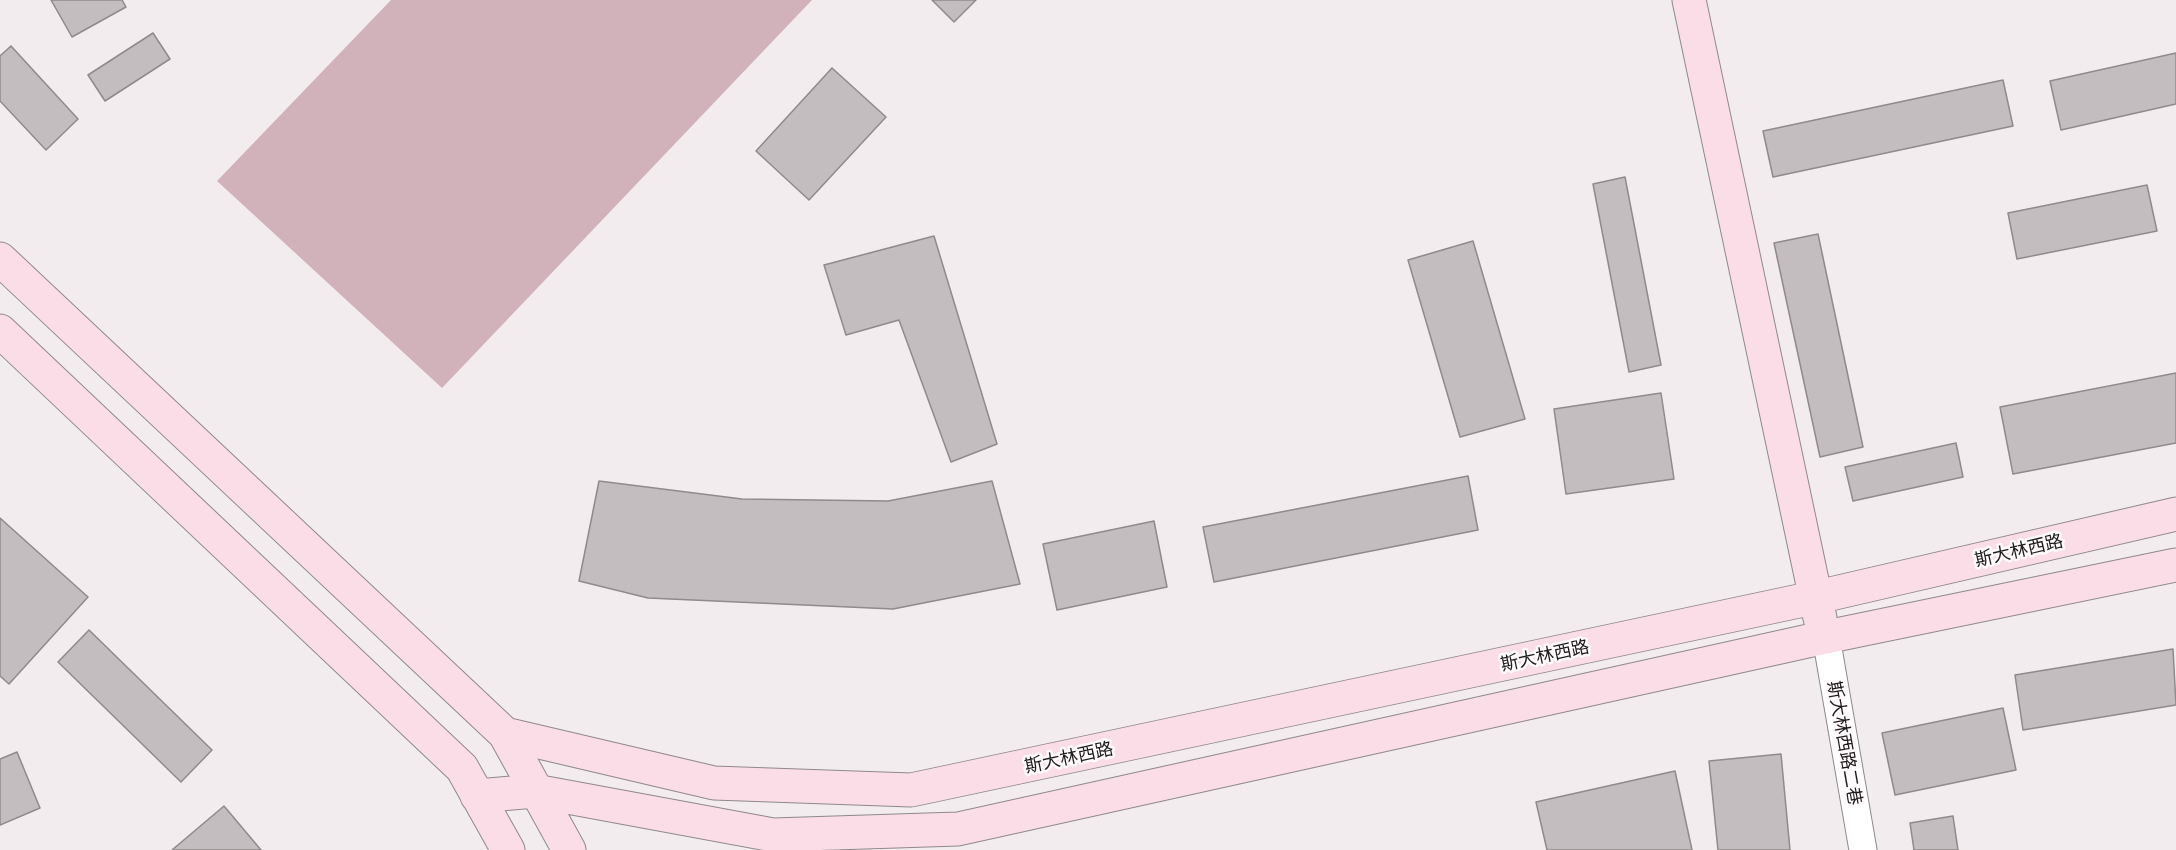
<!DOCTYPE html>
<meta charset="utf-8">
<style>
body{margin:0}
canvas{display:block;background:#f3ecee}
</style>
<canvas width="2176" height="850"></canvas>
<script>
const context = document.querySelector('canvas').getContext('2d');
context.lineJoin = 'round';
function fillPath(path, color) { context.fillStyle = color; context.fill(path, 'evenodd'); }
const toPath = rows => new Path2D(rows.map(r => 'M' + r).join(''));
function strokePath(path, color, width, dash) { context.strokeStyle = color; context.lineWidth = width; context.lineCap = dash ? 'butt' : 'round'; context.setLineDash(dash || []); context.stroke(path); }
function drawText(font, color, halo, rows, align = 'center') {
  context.font = font + ' Quicksand,"Noto Sans SC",sans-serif'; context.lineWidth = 5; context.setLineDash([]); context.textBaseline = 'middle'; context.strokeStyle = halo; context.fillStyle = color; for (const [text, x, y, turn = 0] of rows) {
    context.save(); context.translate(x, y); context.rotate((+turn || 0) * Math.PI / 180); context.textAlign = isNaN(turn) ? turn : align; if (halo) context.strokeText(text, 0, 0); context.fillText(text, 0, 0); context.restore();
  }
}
const green = toPath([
 [391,0,812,0,442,388,217,181]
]);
const building = toPath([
 [51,0,122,0,126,7,72,37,51,0],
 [932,0,976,0,954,22,932,0],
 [153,33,170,59,105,101,88,75,153,33],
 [11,46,78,119,46,150,0,101,0,56,11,46],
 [2176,53,2176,104,2061,130,2050,81,2176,53],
 [832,68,886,117,809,200,756,151,832,68],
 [2003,80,2013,126,1773,177,1763,131,2003,80],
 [1625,177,1661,365,1629,372,1593,184,1625,177],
 [2147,185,2157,231,2017,259,2008,213,2147,185],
 [1818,234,1863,447,1820,457,1774,243,1818,234],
 [934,236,997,444,951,462,899,320,846,335,824,265,934,236],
 [1473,241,1525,419,1460,437,1408,260,1473,241],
 [2176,373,2176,443,2013,474,2000,407,2176,373],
 [1661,393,1674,479,1566,494,1554,409,1661,393],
 [1956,443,1963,477,1853,501,1845,467,1956,443],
 [1468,476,1478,530,1214,582,1203,527,1468,476],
 [599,481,742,499,888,501,992,481,1020,584,893,609,648,598,579,581,599,481],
 [0,518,88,597,9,684,0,676,0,518],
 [1154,521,1167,587,1057,610,1043,544,1154,521],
 [89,630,212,750,181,782,58,662,89,630],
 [2173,649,2176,705,2023,730,2015,675,2173,649],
 [2003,708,2016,770,1895,795,1882,733,2003,708],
 [17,752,40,808,0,825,0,759,17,752],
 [1781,754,1790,850,1718,850,1709,761,1781,754],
 [1675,771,1692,850,1547,850,1536,802,1675,771],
 [224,806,261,850,172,850,224,806],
 [1953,816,1958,850,1914,850,1910,823,1953,816]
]);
const street = toPath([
 [1826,637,1863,850]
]);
const secondary = toPath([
 [1689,0,1820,618],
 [0,259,505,734,569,850],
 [0,331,462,768,508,850],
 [505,734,714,783,911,790,1813,598,2176,514],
 [477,796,535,791,773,835,958,829,1826,637,2176,565]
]);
const streetNames = [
 ["斯大林西路",2019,551,-13],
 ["斯大林西路",1545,656,-12],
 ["斯大林西路二巷",1844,743,80],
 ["斯大林西路",1069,758,-12]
];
fillPath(green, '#d1b2bb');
fillPath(building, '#c4bdbf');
strokePath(building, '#908a8c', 1.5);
strokePath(street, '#8f898b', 29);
strokePath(secondary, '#8f898b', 35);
strokePath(street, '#fff', 27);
strokePath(secondary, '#fbdde7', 33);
drawText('18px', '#1d1b1c', '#fffafb', streetNames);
</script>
